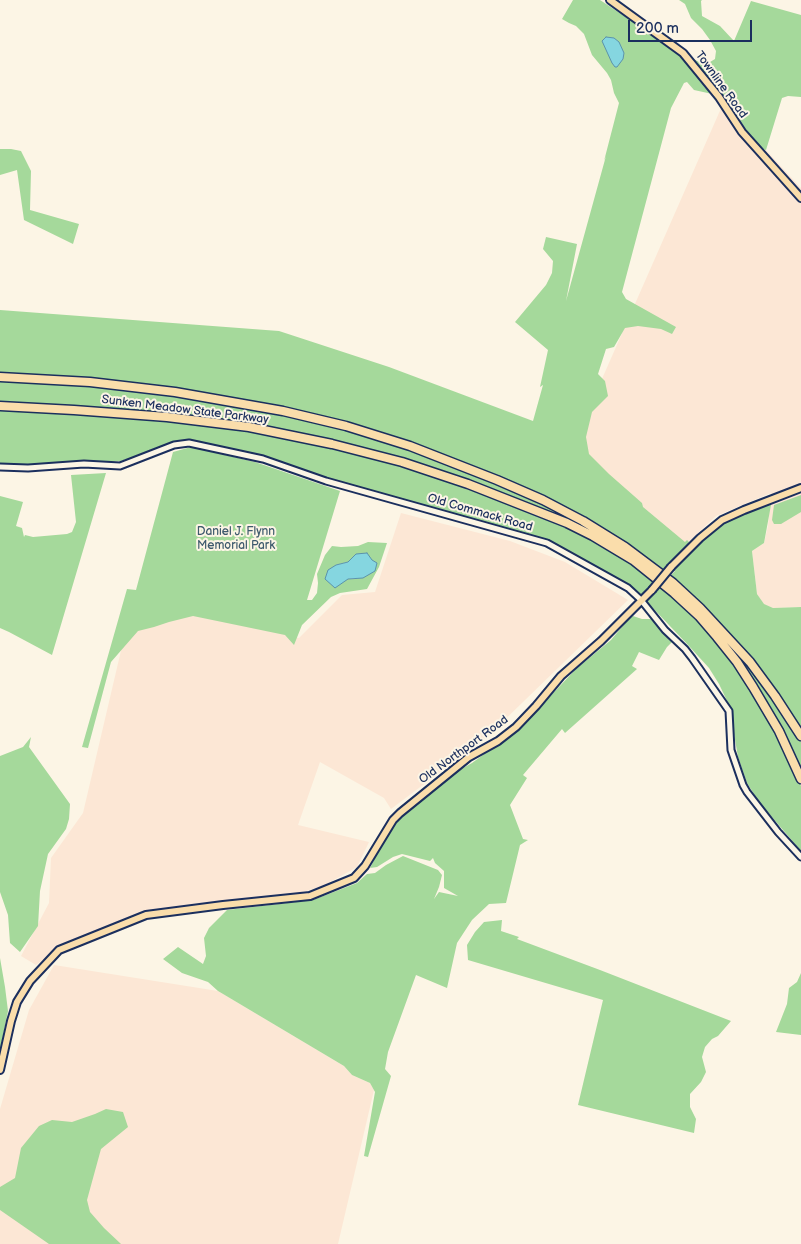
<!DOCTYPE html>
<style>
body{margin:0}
#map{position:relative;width:801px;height:1244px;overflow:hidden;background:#fcf5e5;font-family:"Balsamiq Sans",sans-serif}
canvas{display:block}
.scale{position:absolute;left:628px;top:20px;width:124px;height:22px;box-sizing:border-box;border:2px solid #1b2f5e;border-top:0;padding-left:6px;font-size:15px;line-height:18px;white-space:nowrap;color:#1b2f5e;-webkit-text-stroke:4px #fcf5e5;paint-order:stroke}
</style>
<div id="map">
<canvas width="801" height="1244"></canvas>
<div class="scale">200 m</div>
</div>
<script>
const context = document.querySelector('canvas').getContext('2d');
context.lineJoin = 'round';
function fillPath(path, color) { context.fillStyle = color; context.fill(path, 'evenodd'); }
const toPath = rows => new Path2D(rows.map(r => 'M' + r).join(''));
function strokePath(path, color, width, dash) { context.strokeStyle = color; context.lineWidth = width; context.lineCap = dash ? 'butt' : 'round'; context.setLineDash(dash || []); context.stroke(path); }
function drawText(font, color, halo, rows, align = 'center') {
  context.font = font + ' "Balsamiq Sans",sans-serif'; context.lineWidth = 4; context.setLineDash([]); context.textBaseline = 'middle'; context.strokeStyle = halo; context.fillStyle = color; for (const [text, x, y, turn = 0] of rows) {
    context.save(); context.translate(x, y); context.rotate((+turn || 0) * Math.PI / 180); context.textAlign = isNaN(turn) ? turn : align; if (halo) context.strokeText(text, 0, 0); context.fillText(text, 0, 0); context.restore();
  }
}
const built = toPath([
 [726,97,751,138,762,149,766,150,801,188,801,607,773,608,764,605,757,594,752,551,764,543,768,526,771,493,716,516,684,546,561,472],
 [401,513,510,541,565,562,628,600,488,736,391,809,384,798,320,762,298,825,369,842,357,867,323,886,299,893,192,904,147,912,69,941,36,965,21,956,49,903,51,858,83,813,134,595,299,638,342,595,375,592],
 [54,965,218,991,344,1066,352,1075,370,1083,374,1090,338,1244,0,1244,0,1109,29,1010]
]);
const green = toPath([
 [573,0,600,0,674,49,705,65,715,59,716,51,710,40,702,29,691,18,685,4,679,0,702,0,701,1,702,16,720,26,734,41,751,1,801,15,801,97,788,96,782,98,766,150,762,149,751,138,726,97,694,90,687,82,684,83,671,108,622,292,626,299,676,327,672,334,661,329,638,326,625,328,614,347,606,349,598,374,605,381,608,396,592,412,586,437,589,454,609,474,642,503,643,507,685,542,687,540,689,542,685,549,670,565,669,564,662,571,636,550,606,531,515,484,285,409,0,374,0,310,279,331,389,367,533,421,543,385,540,387,548,350,515,322,546,285,552,273,553,261,543,249,546,237,577,244,566,301,606,156,604,161,619,103,614,93,611,80,607,73,592,55,584,34,576,26,569,23,562,19],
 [0,149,11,149,21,151,31,171,30,210,79,224,73,244,24,220,17,170,0,175],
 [0,379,135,389,237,405,324,424,402,446,454,465,539,501,585,525,584,528,533,505,450,474,284,431,0,402],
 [0,407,174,421,265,433,348,450,430,474,564,524,614,551,655,580,642,595,605,572,542,538,334,481,269,458,208,444,192,442,173,444,121,461,31,467,0,464],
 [191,447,255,462,340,491,307,600,312,600,317,593,318,583,317,574,325,555,332,546,341,547,358,546,368,542,387,543,379,567,367,589,340,593,331,597,302,625,294,645,285,635,193,616,169,622,154,627,138,631,111,662,88,748,82,747,127,589,136,590,173,452],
 [356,554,356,579,348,579,336,565,348,562],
 [106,473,52,655,9,632,0,628,0,496,23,502,16,526,22,528,24,537,25,535,33,537,67,534,72,532,76,522,71,475],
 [801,495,801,512,781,524,774,524,772,520,774,505],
 [770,502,771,505,764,543,752,551,757,594,764,604,773,608,801,607,801,731,776,691,742,648,682,588,683,586,670,576,675,571,674,569,693,548,712,533,733,517],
 [662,585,678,599,709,632,734,662,761,703,801,786,801,851,759,802,747,783,738,757,729,705,719,684,709,668,688,645,648,603,647,600],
 [633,616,642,619,651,619,673,641,667,647,659,660,639,652,632,666,637,669,565,733,562,729,523,775,527,778,510,805,523,839,528,840,520,845,506,903,489,904,472,920,457,943,447,988,416,975,388,1052,385,1069,391,1076,368,1157,364,1156,375,1092,370,1083,352,1075,344,1066,218,991,208,982,182,973,163,959,178,947,203,964,206,956,204,938,209,928,227,910,313,900,357,883,367,874,375,873,386,865,403,856,438,870,442,875,439,887,434,899,439,892,458,896,444,888,444,871,435,863,433,858,430,861,402,854,393,857,377,867,370,868,393,823,405,815,454,773,472,763,520,728,576,669,611,640,627,621],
 [730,642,765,686,799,738,801,742,801,773,789,747,761,693,728,645],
 [31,737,29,747,70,804,69,819,66,829,48,854,40,891,38,926,20,952,10,943,8,915,0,892,0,756,23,747],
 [502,920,501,931,519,937,517,939,600,970,731,1021,718,1036,712,1039,705,1047,702,1057,706,1072,701,1082,690,1094,690,1107,696,1119,694,1133,578,1105,603,1000,468,960,467,945,475,932,484,922],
 [0,958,5,987,8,1011,0,1050],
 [801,973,801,1035,776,1032,787,1004,789,988,797,982],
 [106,1109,123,1112,128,1127,101,1149,87,1200,90,1212,104,1228,121,1244,49,1244,0,1210,0,1187,15,1178,21,1148,39,1126,52,1120,72,1122,95,1114]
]);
const water = toPath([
 [606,37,614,38,619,42,624,53,623,59,617,67,615,67,612,63,602,41,606,37],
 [367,553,372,560,377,563,375,571,363,578,348,579,335,588,325,579,328,570,336,565,348,562,356,554,367,553]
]);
const minor = toPath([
 [0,467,28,468,84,464,120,466,174,445,189,443,263,459,326,481,547,543,628,588,641,600,665,630,685,649,692,658,729,711,731,750,743,785,747,792,778,832,801,857]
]);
const major = toPath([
 [610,0,683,53,719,97,742,132,801,198],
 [671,567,700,538,722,520,744,510,801,488],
 [0,1070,11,1021,17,1002,30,981,59,950,146,915,223,905,310,896,354,878,365,866,393,820,400,813,469,757,498,741,516,727,536,706,561,676,601,641,652,590]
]);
const highway = toPath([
 [0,377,90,382,175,392,283,411,346,426,410,446,497,480,543,500,583,521,625,547,673,583,700,608,750,662,775,696,801,736],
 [0,406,74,410,167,417,249,427,332,444,402,462,468,484,567,523,593,536,633,560,674,593,699,616,717,637,737,662,753,687,779,731,801,779]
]);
const majorBridge = toPath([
 [652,590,671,567]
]);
const streetNames = [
 ["Townline Road",721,85,54],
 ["Sunken Meadow State Parkway",185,410,7],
 ["Old Commack Road",480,513,16],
 ["Old Northport Road",464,750,-36]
];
const parkNames = [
 ["Daniel J. Flynn",236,532],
 ["Memorial Park",236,546]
];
fillPath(built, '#fce7d5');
fillPath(green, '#a5d99b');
fillPath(water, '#85d6e0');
strokePath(water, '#5b93ac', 1);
strokePath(minor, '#1b2f5e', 9);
strokePath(major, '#1b2f5e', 10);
strokePath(highway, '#1b2f5e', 11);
strokePath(minor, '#fcf5e5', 5);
strokePath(major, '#faddab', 6);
strokePath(highway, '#faddab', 8);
strokePath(majorBridge, '#1b2f5e', 10, []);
strokePath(majorBridge, '#faddab', 6);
drawText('12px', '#1b2f5e', '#fcf5e5', streetNames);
drawText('12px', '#3e5a6d', '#fcf5e5', parkNames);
</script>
